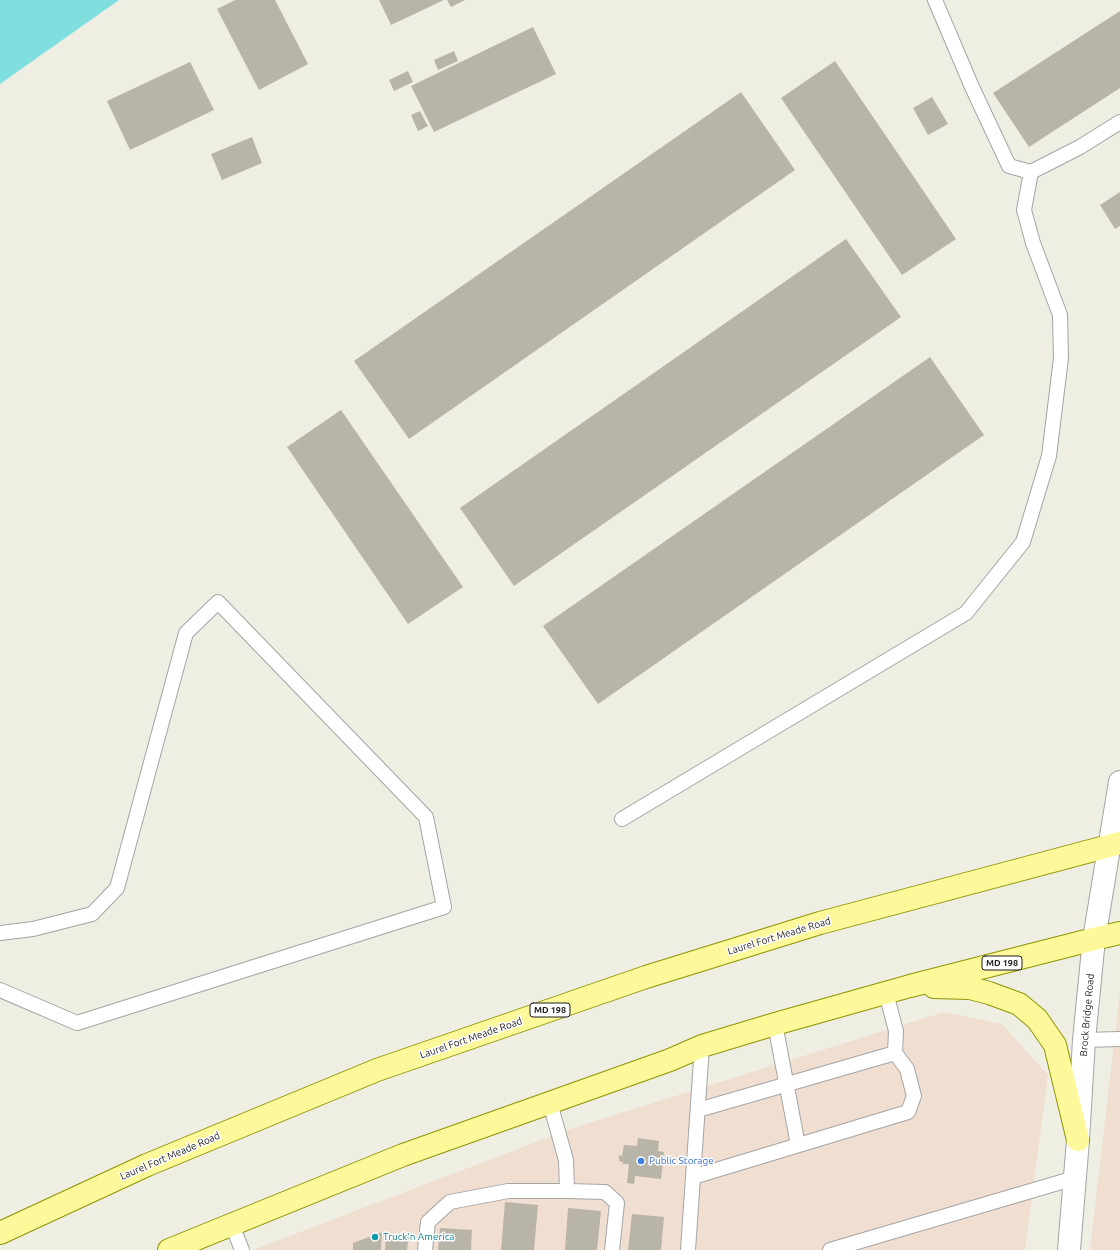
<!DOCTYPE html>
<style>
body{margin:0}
canvas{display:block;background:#eeeee3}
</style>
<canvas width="1120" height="1250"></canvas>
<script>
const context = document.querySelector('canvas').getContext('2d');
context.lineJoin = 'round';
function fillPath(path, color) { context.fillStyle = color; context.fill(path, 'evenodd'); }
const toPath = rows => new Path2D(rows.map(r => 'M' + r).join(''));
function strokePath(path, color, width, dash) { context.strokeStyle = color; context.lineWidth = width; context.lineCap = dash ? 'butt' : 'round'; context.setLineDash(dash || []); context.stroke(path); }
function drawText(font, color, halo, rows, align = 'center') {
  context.font = font + ' Ubuntu,sans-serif'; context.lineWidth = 3; context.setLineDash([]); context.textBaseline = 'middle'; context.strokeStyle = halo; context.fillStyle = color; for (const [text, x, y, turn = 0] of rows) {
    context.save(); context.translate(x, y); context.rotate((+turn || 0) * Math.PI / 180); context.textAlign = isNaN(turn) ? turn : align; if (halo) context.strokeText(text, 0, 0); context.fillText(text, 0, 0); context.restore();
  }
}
const commercial = toPath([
 [1120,992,1120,1250,1090,1250],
 [944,1012,1002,1024,1048,1075,1025,1250,253,1250,573,1128]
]);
const pitch = toPath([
 [0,0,119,0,0,84]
]);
const building = toPath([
 [235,0,275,0,308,64,259,90,217,9],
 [379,0,444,0,391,25],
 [447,0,465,0,451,7],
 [1120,11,1120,88,1029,147,993,93],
 [533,27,556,74,434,132,411,86],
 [454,51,458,61,438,70,434,60],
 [835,61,956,239,902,275,781,98],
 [190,62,214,110,130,150,107,101],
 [408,71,413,82,394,91,389,80],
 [741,92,795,170,409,439,354,361],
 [932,97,948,124,928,135,913,108],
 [420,111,428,126,418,131,411,115],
 [252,137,262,163,222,180,211,154],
 [1120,192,1120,226,1115,229,1100,205],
 [846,239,901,317,514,586,460,508],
 [930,357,984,435,598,704,543,626],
 [341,410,463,587,408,624,287,447],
 [638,1138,659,1141,658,1151,664,1152,661,1179,635,1176,634,1184,627,1183,629,1164,622,1164,623,1162,619,1161,619,1155,622,1156,624,1145,637,1146],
 [505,1202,538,1205,534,1250,501,1250],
 [568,1208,601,1211,597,1250,565,1250],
 [632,1214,664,1217,661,1250,628,1250],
 [440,1228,472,1230,471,1250,438,1250],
 [382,1232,381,1250,353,1250,353,1243],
 [386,1233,409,1235,407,1250,385,1250]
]);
const service = toPath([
 [935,0,972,87,1009,166,1031,172,1080,147,1120,122],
 [622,819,966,613,1023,542,1049,456,1061,358,1060,315,1033,243,1024,210,1031,172],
 [0,933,33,929,92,914,117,888,186,633,218,602,426,817,444,907,77,1023,0,990],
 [775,1024,798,1145],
 [1084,1040,1120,1039],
 [550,1103,566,1160,567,1191],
 [698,1110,895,1053,896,1031,886,993],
 [693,1177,908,1112,914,1096,907,1069,895,1053],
 [232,1225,242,1250],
 [425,1250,428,1222,450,1202,508,1191,567,1191,605,1192,617,1203,612,1250],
 [688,1250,702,1046],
 [830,1250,1075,1178]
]);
const tertiary = toPath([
 [1069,1250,1078,1140,1084,1040,1094,939,1120,782]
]);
const primary = toPath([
 [934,987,970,988,989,993,1019,1004,1037,1019,1055,1045,1078,1140],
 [0,1233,147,1165,377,1070,646,977,820,923,1120,843],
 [169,1250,403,1155,670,1060,702,1046,775,1024,910,986,1094,939,1120,933]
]);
const markers = [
 [641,1161,4,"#3f7fe0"],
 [375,1237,4,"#0f9aa8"]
];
const shields = [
 [1002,963,40],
 [550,1010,40]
];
const shieldNames = [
 ["MD 198",1002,963],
 ["MD 198",550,1010]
];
const streetNames = [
 ["Laurel Fort Meade Road",779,936,-17],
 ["Brock Bridge Road",1087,1015,-85],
 ["Laurel Fort Meade Road",471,1038,-19],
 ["Laurel Fort Meade Road",170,1156,-23]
];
const shopNames = [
 ["Public Storage",649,1161]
];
const cultureNames = [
 ["Truck'n America",383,1237]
];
fillPath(commercial, '#f0ded1');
fillPath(pitch, '#7fdfdf');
fillPath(building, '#b8b5a8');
strokePath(service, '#a4a4a4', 16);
strokePath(tertiary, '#a4a4a4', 24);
strokePath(primary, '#8e9600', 24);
strokePath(service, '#fff', 14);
strokePath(tertiary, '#fff', 22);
strokePath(primary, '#fdf89a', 22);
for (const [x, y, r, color] of markers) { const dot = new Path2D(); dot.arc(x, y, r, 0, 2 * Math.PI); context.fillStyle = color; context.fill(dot); strokePath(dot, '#fff', 1.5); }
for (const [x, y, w] of shields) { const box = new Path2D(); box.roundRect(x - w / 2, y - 7, w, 14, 3); context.fillStyle = '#fff'; context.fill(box); strokePath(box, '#1d1d1d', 1); }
drawText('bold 9px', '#1d1d1d', null, shieldNames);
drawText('10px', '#1d1d1d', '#fff', streetNames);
drawText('10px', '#366cbe', '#fff', shopNames, 'left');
drawText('10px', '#0d838f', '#fff', cultureNames, 'left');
</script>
